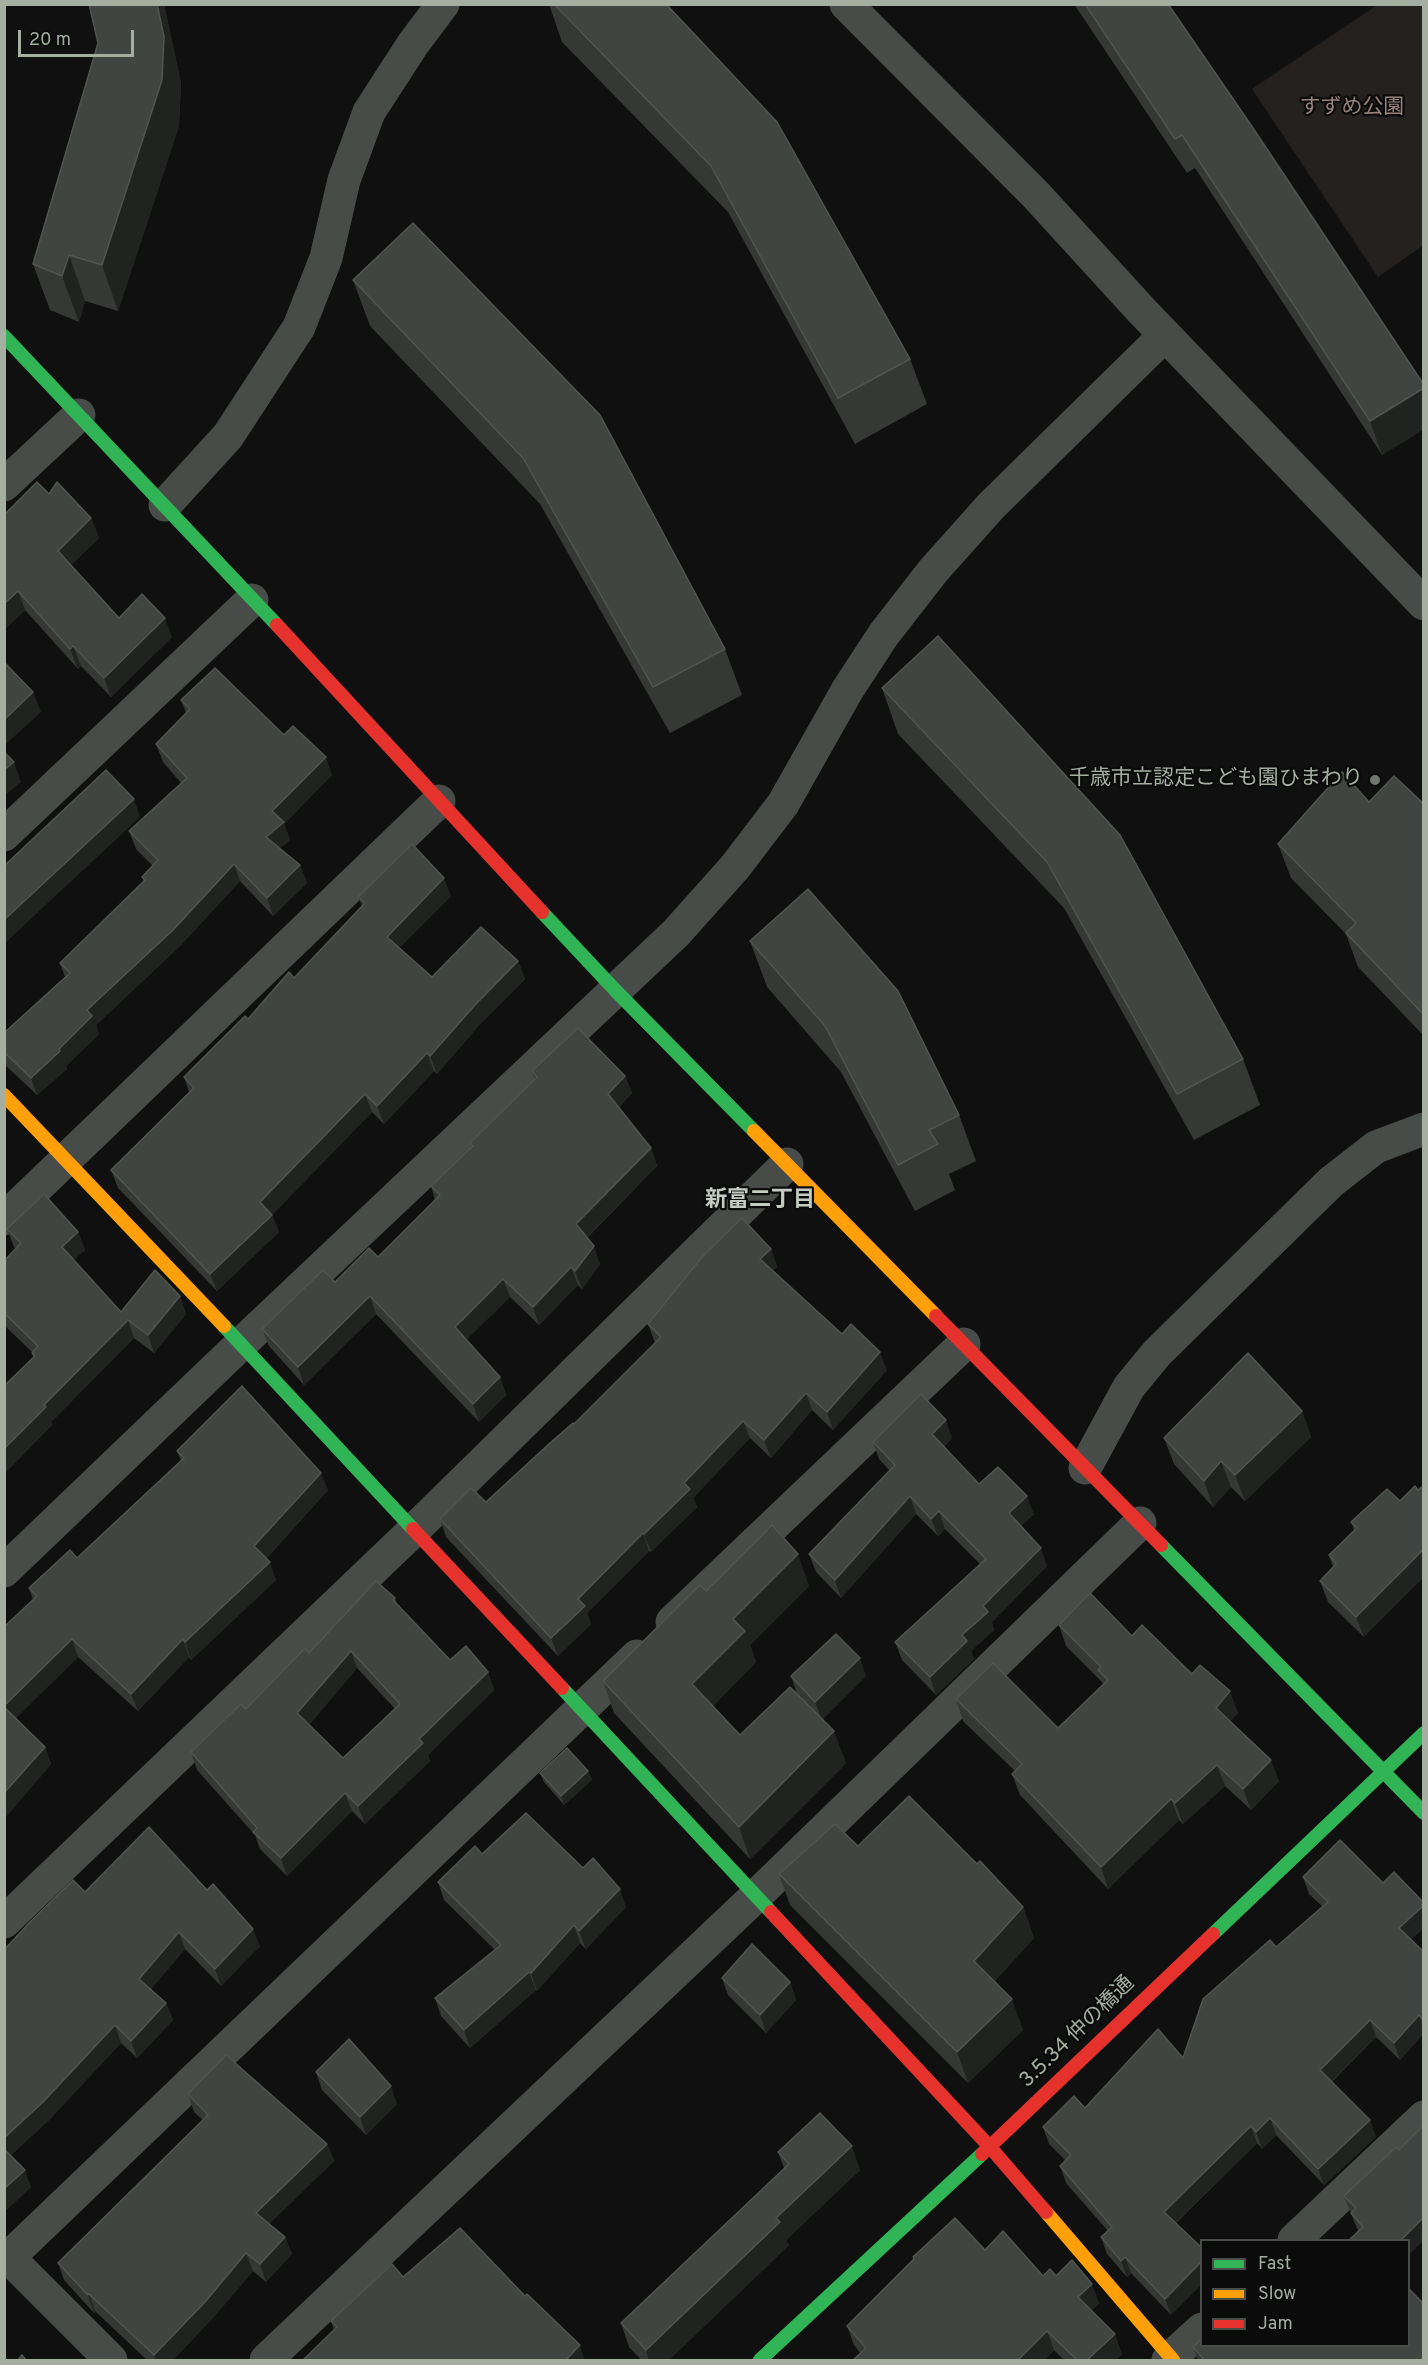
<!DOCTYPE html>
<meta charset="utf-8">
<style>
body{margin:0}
#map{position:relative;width:1428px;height:2365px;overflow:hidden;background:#0f100f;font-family:Overpass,sans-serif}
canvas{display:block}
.frame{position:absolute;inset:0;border:6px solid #a4afa2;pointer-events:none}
.legend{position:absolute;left:1200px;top:2239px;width:210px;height:108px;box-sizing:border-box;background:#0a0b0a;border:2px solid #484d47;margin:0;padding:8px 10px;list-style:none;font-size:18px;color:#a4afa2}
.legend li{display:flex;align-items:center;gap:12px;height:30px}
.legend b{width:30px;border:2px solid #484d47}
.scale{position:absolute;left:18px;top:30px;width:116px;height:27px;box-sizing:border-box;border:3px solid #a4afa2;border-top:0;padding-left:8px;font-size:18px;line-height:21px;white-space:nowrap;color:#a4afa2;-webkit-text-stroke:4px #0a0b0a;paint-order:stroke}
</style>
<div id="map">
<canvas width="1428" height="2365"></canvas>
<div class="frame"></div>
<ul class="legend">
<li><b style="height:8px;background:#30b455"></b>Fast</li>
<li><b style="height:8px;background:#ff9f0a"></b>Slow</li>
<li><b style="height:8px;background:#e5322d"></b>Jam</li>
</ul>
<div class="scale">20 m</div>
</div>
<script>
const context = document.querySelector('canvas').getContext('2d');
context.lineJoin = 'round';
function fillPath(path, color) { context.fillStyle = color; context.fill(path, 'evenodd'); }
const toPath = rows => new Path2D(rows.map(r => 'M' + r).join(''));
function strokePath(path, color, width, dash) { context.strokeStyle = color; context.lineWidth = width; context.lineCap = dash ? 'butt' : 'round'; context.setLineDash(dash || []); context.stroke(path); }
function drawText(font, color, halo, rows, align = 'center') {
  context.font = font + ' Overpass,"Noto Sans JP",sans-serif'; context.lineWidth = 4.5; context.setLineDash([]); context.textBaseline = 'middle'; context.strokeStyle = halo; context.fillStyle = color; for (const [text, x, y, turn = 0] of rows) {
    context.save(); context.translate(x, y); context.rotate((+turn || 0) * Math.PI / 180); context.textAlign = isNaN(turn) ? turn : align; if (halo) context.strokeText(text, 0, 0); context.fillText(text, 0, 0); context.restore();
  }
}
const green = toPath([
 [1379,4,1423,5,1424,245,1378,277,1252,89]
]);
const street = toPath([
 [846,4,1036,195,1142,311,1424,604],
 [4,485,79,415],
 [165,505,228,436,299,327,326,258,344,180,369,112,413,44,443,4],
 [4,835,252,600],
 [4,1219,439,801],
 [1085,1468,1129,1387,1157,1353,1331,1182,1376,1147,1424,1129],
 [4,1571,241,1344,676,933,735,867,783,804,848,689,884,634,933,571,991,506,1165,335],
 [672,1622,964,1344],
 [4,1922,414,1530,787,1164],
 [1294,2240,1424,2117],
 [4,2253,111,2360],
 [9,2257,637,1656],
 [266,2360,756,1896,1140,1523],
 [1168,2360,1202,2329]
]);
const fast = toPath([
 [4,336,277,625],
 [542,912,616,991,754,1131],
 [224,1326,413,1529],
 [1161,1545,1424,1813],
 [562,1688,771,1912],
 [1213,1934,1424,1733],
 [760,2360,982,2154]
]);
const slow = toPath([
 [4,1095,224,1326],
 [754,1131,936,1316],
 [1046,2212,1173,2360]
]);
const jam = toPath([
 [277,625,542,912],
 [936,1316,1161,1545],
 [413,1529,562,1688],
 [771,1912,990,2147,1046,2212],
 [982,2154,1213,1934]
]);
const wall = toPath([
 [89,4,164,4,181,83,179,126,118,311,85,301,79,322,50,310,33,264,98,43],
 [549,4,666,4,910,359,927,404,855,444,728,212,562,42],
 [1074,4,1168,4,1424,385,1424,429,1382,455,1195,168,1187,173],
 [353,280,725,649,742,695,670,733,540,504,370,326],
 [49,494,91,518,99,538,71,565,119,618,172,637,111,697,81,666,78,669,25,610,4,630,4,515],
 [882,688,1243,1059,1260,1105,1194,1140,1064,908,898,734],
 [181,700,284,735,332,775,284,824,290,840,280,848,300,865,307,883,273,916,240,881,180,946,96,1025,99,1034,66,1066,67,1069,37,1095,4,1064,4,1033,65,977,60,963,144,882,142,877,153,866,136,849,129,831,181,783,163,762,156,744,186,713],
 [1369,802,1424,804,1424,1036,1358,967,1346,934,1291,878,1278,844],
 [451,896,399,948,432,977,518,961,525,979,481,1023,437,1074,434,1071,384,1124,372,1112,272,1215,279,1232,217,1291,118,1188,111,1170,189,1092,184,1077,294,978,362,906,358,897],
 [750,941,959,1115,976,1161,949,1174,955,1190,915,1211,841,1072,767,987],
 [532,1071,625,1076,632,1093,619,1107,651,1148,657,1166,587,1238,600,1264,582,1289,578,1285,539,1325,510,1297,466,1340,500,1377,506,1395,479,1422,376,1314,304,1385,269,1346,262,1329,335,1282,378,1257,435,1200,431,1186,472,1147,470,1143,535,1080],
 [7,1229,78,1232,85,1250,73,1260,121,1312,180,1296,186,1314,154,1353,134,1338,51,1422,52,1425,4,1474,4,1386,33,1357,32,1353,32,1352,4,1325,4,1261,16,1249,14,1247],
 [771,1249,777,1267,773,1271,842,1334,887,1370,833,1430,812,1410,771,1458,750,1438,693,1498,697,1507,651,1552,649,1551,587,1613,591,1624,558,1656,446,1537,440,1519,486,1502,574,1424,655,1343,648,1324],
 [1302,1411,1311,1437,1245,1501,1231,1487,1213,1507,1174,1464,1164,1438],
 [952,1438,944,1447,979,1484,1034,1514,1021,1526,1047,1566,992,1622,994,1630,971,1651,974,1659,936,1695,902,1660,895,1642,980,1564,945,1529,938,1536,916,1514,841,1598,816,1572,809,1554,890,1471,879,1459,873,1442],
 [177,1451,328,1490,266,1559,276,1580,191,1660,189,1657,138,1711,78,1657,16,1718,45,1747,51,1764,4,1819,4,1627,33,1600,29,1588,77,1558,181,1461],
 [1387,1489,1364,1637,1328,1602,1320,1581,1333,1567,1329,1555,1354,1530,1351,1522],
 [809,1586,750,1645,756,1662,713,1706,740,1735,797,1694,791,1676,866,1676,822,1720,846,1763,750,1859,614,1713,603,1681,706,1591],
 [395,1598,397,1604,450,1660,488,1672,494,1690,428,1755,430,1761,365,1824,352,1811,287,1876,260,1849,255,1835,197,1770,191,1752,246,1709,309,1653],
 [357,1668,395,1709,343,1758,309,1725],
 [1059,1625,1132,1636,1192,1674,1238,1713,1230,1721,1279,1781,1251,1810,1225,1786,1183,1824,1179,1820,1108,1889,1020,1795,1012,1774,1015,1771,963,1721,956,1699,1058,1728,1103,1685,1102,1682,1066,1646],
 [588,1771,592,1780,564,1805,544,1782,540,1773],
 [858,1846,977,1864,1023,1907,1034,1938,994,1982,1023,2030,968,2083,790,1905,779,1874],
 [482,1854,583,1868,626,1907,586,1949,580,1943,537,1991,536,1990,470,2048,441,2016,435,1998,495,1950,444,1900,438,1882],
 [1303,1877,1383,1883,1424,1903,1424,1928,1411,1939,1424,1952,1424,2033,1400,2060,1376,2037,1332,2082,1376,2137,1324,2185,1276,2135,1262,2149,1257,2143,1176,2223,1171,2315,1131,2273,1127,2277,1107,2254,1101,2237,1108,2231,1066,2183,1060,2166,1066,2161,1049,2144,1043,2127,1085,2108,1183,2058,1276,1947,1323,1907,1309,1894],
 [207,1890,260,1946,221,1986,185,1949,151,1989,166,2003,173,2020,137,2058,121,2043,49,2120,11,2155,31,2187,4,2212,4,1950,85,1892],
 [722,1978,790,1982,796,2000,766,2033,728,1995],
 [316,2072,397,2104,366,2135,322,2090],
 [188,2094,327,2144,334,2161,269,2224,285,2237,292,2254,266,2282,253,2271,211,2320,172,2361,148,2361,95,2311,94,2313,64,2280,58,2263,203,2120,194,2112],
 [1399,2150,1424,2240,1408,2255,1408,2241,1358,2231,1344,2196],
 [778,2152,860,2170,786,2240,789,2245,668,2361,642,2361,629,2347,621,2323,784,2168],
 [985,2250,1043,2276,1056,2276,1099,2303,1091,2311,1122,2354,1115,2361,1065,2361,1054,2350,1044,2361,852,2361,860,2353,854,2345,847,2326,914,2259,913,2257],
 [403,2277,334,2330,331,2321],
 [1193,2347,1424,2361,1198,2361]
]);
const shadedWall = toPath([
 [157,4,164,4,181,83,179,126,118,311,102,265],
 [69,255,85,301,79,322,62,276],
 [1424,388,1424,429,1382,455,1370,421],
 [91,518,99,538,66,570,58,551],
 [18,591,25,610,4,630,4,604],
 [165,618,172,637,111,697,104,678],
 [73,646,81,666,78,669,70,649],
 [33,692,41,712,4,746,4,720],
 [326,757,332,775,284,824,290,840,273,854,266,837,272,811],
 [14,762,21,782,4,796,4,770],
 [134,799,140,817,4,944,4,920],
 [234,864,240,881,180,946,96,1025,99,1034,66,1066,67,1069,37,1095,31,1078,59,1049,87,1010],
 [300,865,307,883,273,916,267,898],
 [444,878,451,896,393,954,387,937],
 [518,961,525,979,481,1023,437,1074,430,1056,475,1005],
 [427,1053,434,1071,384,1124,377,1106],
 [625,1076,632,1093,615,1112,608,1094],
 [365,1094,372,1112,269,1218,272,1215,279,1232,217,1291,210,1274,260,1202],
 [651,1148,657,1166,582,1242,576,1224],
 [78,1232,85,1250,68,1265,62,1247],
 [594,1246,600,1264,582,1289,575,1271],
 [771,1249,777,1267,767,1277,760,1259],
 [571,1267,578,1285,539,1325,533,1307],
 [503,1279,510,1297,461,1345,455,1327],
 [180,1296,186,1314,154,1353,148,1335],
 [370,1296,376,1314,304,1385,298,1367],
 [128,1320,134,1338,51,1422,52,1425,4,1474,4,1449,44,1405],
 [880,1352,887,1370,833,1430,827,1412],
 [500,1377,506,1395,479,1422,473,1404],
 [806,1393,812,1410,771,1458,764,1440],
 [1302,1411,1311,1437,1245,1501,1235,1475],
 [946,1420,952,1438,938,1452,932,1434],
 [743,1421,750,1438,693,1498,697,1507,651,1552,644,1534,684,1483],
 [1221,1461,1231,1487,1213,1507,1204,1481],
 [321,1473,328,1490,261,1564,254,1546],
 [910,1496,916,1514,841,1598,835,1580],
 [1027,1496,1034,1514,1016,1531,1009,1513],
 [939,1511,945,1529,938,1536,931,1519],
 [643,1533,649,1551,587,1613,591,1624,558,1656,551,1638,578,1599],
 [1041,1548,1047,1566,992,1622,994,1630,971,1651,974,1659,936,1695,930,1677,983,1606],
 [1424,1549,1424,1577,1364,1637,1356,1617],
 [798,1554,809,1586,750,1645,756,1662,704,1715,692,1684,733,1619],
 [270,1562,276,1580,191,1660,185,1642],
 [72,1639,78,1657,10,1724,4,1708,4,1706],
 [183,1639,189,1657,138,1711,131,1694],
 [351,1651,357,1668,304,1731,297,1713],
 [860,1658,866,1676,822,1720,815,1702],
 [488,1672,494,1690,428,1755,430,1761,365,1824,358,1806,419,1739],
 [1230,1691,1238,1713,1223,1729,1216,1708],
 [834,1731,846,1763,750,1859,739,1827],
 [45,1747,51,1764,4,1819,4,1793],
 [1271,1760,1279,1781,1251,1810,1243,1789],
 [1217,1765,1225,1786,1183,1824,1175,1803],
 [588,1771,592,1780,564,1805,561,1796],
 [345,1793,352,1811,287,1876,281,1858],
 [1171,1799,1179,1820,1108,1889,1101,1867],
 [620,1889,626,1907,586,1949,579,1931],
 [1424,1905,1424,1928,1405,1945,1399,1928],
 [1023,1907,1034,1938,985,1992,974,1961],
 [574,1925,580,1943,537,1991,531,1973],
 [253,1929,260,1946,221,1986,215,1969],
 [179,1932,185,1949,145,1996,139,1979],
 [529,1972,536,1990,470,2048,464,2030],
 [790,1982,796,2000,766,2033,760,2015],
 [1012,1999,1023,2030,968,2083,957,2052],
 [166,2003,173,2020,137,2058,131,2041],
 [1419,2015,1424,2029,1424,2033,1400,2060,1394,2043],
 [1370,2020,1376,2037,1326,2087,1320,2070],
 [115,2025,121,2043,49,2120,5,2160,4,2138],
 [391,2086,397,2104,366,2135,360,2117],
 [1270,2118,1276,2135,1262,2149,1256,2132],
 [1370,2120,1376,2137,1324,2185,1318,2169],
 [1251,2126,1257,2143,1170,2228,1164,2212],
 [327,2144,334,2161,262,2231,256,2213],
 [852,2146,860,2170,786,2240,789,2245,668,2361,649,2361,646,2350,776,2218],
 [25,2170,31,2187,4,2212,4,2189],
 [1424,2217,1424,2240,1408,2255,1408,2241,1400,2241],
 [285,2237,292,2254,266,2282,260,2264],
 [246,2253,253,2271,211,2320,172,2361,156,2361,154,2355],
 [1125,2257,1131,2273,1127,2277,1121,2261],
 [1202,2261,1202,2284,1171,2315,1165,2299],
 [1092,2284,1099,2303,1085,2317,1078,2297],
 [89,2294,95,2311,94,2313,88,2295],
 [1047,2331,1054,2350,1044,2361,1017,2361],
 [1115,2334,1122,2354,1115,2361,1086,2361],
 [580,2345,585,2361,565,2361]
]);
const building = toPath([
 [89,4,157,4,164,37,162,80,102,265,69,255,62,276,33,264,98,43,89,4],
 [554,4,666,4,777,122,910,359,838,398,711,166,554,4],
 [1085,4,1168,4,1253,128,1424,385,1424,388,1370,421,1182,135,1175,139,1085,4],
 [413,223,600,415,725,649,653,687,523,458,353,280,413,223],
 [37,482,49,494,57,482,91,518,58,551,119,618,142,594,165,618,104,678,73,646,70,649,18,591,4,604,4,515,37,482],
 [938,636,1120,835,1243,1059,1177,1094,1047,862,882,688,938,636],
 [4,662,33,692,4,720,4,662],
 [215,668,284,735,293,726,326,757,272,811,284,822,266,837,300,865,267,898,234,864,174,929,87,1010,92,1016,59,1049,60,1051,31,1078,4,1052,4,1033,70,973,60,963,145,880,142,877,158,860,129,831,187,778,156,744,190,709,181,700,215,668],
 [4,752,14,762,4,770,4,752],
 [106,770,134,799,4,920,4,873,6,872,4,871,4,866,106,770],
 [1342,772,1369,802,1394,776,1424,804,1424,1015,1346,933,1356,923,1278,844,1342,772],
 [412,844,444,878,387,937,432,977,481,927,518,961,475,1005,430,1056,427,1053,377,1106,365,1094,260,1202,272,1215,210,1274,111,1170,194,1088,184,1077,245,1016,248,1019,289,972,294,978,365,903,358,897,412,844],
 [808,889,898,991,959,1115,929,1130,938,1144,898,1165,825,1026,750,941,808,889],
 [578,1028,625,1076,608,1094,651,1148,576,1224,594,1246,575,1271,571,1267,533,1307,503,1279,455,1327,500,1377,473,1404,370,1296,298,1367,262,1329,323,1270,335,1282,369,1248,378,1257,440,1195,431,1186,473,1146,470,1143,537,1077,532,1071,578,1028],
 [44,1194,78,1232,62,1247,121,1312,155,1270,180,1296,148,1335,128,1320,44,1405,46,1407,4,1449,4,1386,35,1356,32,1353,38,1346,4,1313,4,1261,21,1243,7,1229,44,1194],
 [742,1218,771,1249,760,1259,842,1334,851,1324,880,1352,827,1412,806,1393,764,1440,743,1421,684,1483,690,1489,644,1534,643,1533,578,1599,585,1606,551,1638,440,1519,471,1488,486,1502,550,1443,573,1423,574,1424,661,1337,648,1324,703,1256,742,1218],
 [1248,1353,1302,1411,1235,1475,1221,1461,1204,1481,1164,1438,1248,1353],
 [242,1386,321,1473,254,1546,270,1562,185,1642,183,1639,131,1694,72,1639,4,1706,4,1627,37,1596,29,1588,70,1550,77,1558,184,1458,177,1451,242,1386],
 [921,1394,946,1420,932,1434,979,1484,998,1467,1027,1496,1009,1513,1041,1548,983,1606,988,1612,962,1635,967,1641,930,1677,895,1642,986,1559,939,1511,931,1519,910,1496,835,1580,809,1554,895,1465,873,1442,921,1394],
 [1424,1485,1424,1549,1356,1617,1320,1581,1336,1564,1329,1555,1357,1528,1351,1522,1387,1489,1400,1501,1415,1486,1418,1490,1424,1485],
 [772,1525,798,1554,733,1619,745,1631,692,1684,740,1735,790,1687,834,1731,739,1827,603,1681,700,1585,706,1591,772,1525],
 [376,1581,395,1598,393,1600,450,1660,466,1646,488,1672,419,1739,423,1743,358,1806,345,1793,281,1858,253,1832,257,1828,191,1752,241,1704,246,1709,305,1648,309,1653,376,1581],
 [351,1651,400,1704,343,1758,297,1713,351,1651],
 [1090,1593,1132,1636,1142,1625,1192,1674,1200,1665,1230,1691,1216,1708,1271,1760,1243,1789,1217,1765,1175,1803,1171,1799,1101,1867,1012,1774,1022,1764,956,1699,993,1663,1058,1728,1108,1680,1098,1670,1101,1667,1059,1625,1090,1593],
 [836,1634,860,1658,815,1702,791,1676,836,1634],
 [4,1707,45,1747,4,1793,4,1707],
 [567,1748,588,1771,561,1796,540,1773,567,1748],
 [909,1796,977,1864,980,1861,1023,1907,974,1961,1012,1999,957,2052,779,1874,835,1824,858,1846,909,1796],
 [526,1813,583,1868,593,1858,620,1889,579,1931,574,1925,531,1973,529,1972,464,2030,435,1998,501,1945,438,1882,475,1846,482,1854,526,1813],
 [149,1827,207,1890,213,1884,253,1929,215,1969,179,1932,139,1979,166,2003,131,2041,115,2025,43,2102,4,2138,4,1950,29,1923,73,1880,85,1892,149,1827],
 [1340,1840,1383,1883,1394,1872,1424,1903,1424,1905,1399,1928,1424,1952,1424,2020,1419,2015,1394,2043,1370,2020,1320,2070,1370,2120,1318,2169,1270,2118,1256,2132,1251,2126,1164,2212,1202,2248,1202,2261,1165,2299,1125,2257,1121,2261,1101,2237,1112,2227,1060,2166,1071,2155,1043,2127,1074,2096,1085,2108,1158,2029,1183,2058,1203,1999,1270,1940,1276,1947,1328,1902,1303,1877,1340,1840],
 [752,1944,790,1982,760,2015,722,1978,752,1944],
 [349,2039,391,2086,360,2117,316,2072,349,2039],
 [226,2055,327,2144,256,2213,285,2237,260,2264,246,2253,205,2302,154,2355,89,2294,88,2295,58,2263,208,2115,188,2094,226,2055],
 [820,2113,852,2146,776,2218,780,2222,646,2350,621,2323,789,2164,778,2152,820,2113],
 [1424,2125,1424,2217,1400,2241,1348,2241,1363,2227,1351,2213,1356,2208,1344,2196,1396,2147,1399,2150,1424,2125],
 [4,2149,25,2170,4,2189,4,2149],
 [955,2218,985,2250,1003,2231,1043,2276,1050,2269,1056,2276,1072,2260,1092,2284,1078,2297,1115,2334,1086,2361,1078,2361,1047,2331,1017,2361,852,2361,866,2348,847,2326,914,2259,913,2257,955,2218],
 [460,2228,525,2296,527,2294,580,2345,565,2361,302,2361,337,2327,331,2321,392,2264,403,2277,460,2228],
 [1408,2288,1424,2304,1424,2356,1419,2361,1205,2361,1193,2347,1202,2339,1202,2346,1408,2346,1408,2288],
 [22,2355,27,2361,17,2361,22,2355]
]);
const markers = [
 [1375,780,6,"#70776f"]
];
const parkNames = [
 ["すずめ公園",1352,109]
];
const poiNames = [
 ["千歳市立認定こども園ひまわり",1363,780]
];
const streetNames = [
 ["3.5.34 仲の橋通",1078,2033,-44]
];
const neighbourhoodNames = [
 ["新富二丁目",760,1202]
];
fillPath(green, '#25211f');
strokePath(street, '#484c48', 33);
strokePath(fast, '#30b455', 14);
strokePath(slow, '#ff9f0a', 14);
strokePath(jam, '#e5322d', 14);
fillPath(wall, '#353835');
fillPath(shadedWall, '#212321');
fillPath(building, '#414541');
strokePath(building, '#515550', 1.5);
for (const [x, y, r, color] of markers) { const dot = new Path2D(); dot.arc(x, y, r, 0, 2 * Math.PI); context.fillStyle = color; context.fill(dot); strokePath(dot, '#0a0b0a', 2); }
drawText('21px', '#98807b', '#0a0b0a', parkNames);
drawText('21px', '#a4afa2', '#0a0b0a', poiNames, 'right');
drawText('21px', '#a4afa2', '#0a0b0a', streetNames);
drawText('bold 22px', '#c4ccc2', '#0a0b0a', neighbourhoodNames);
</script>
